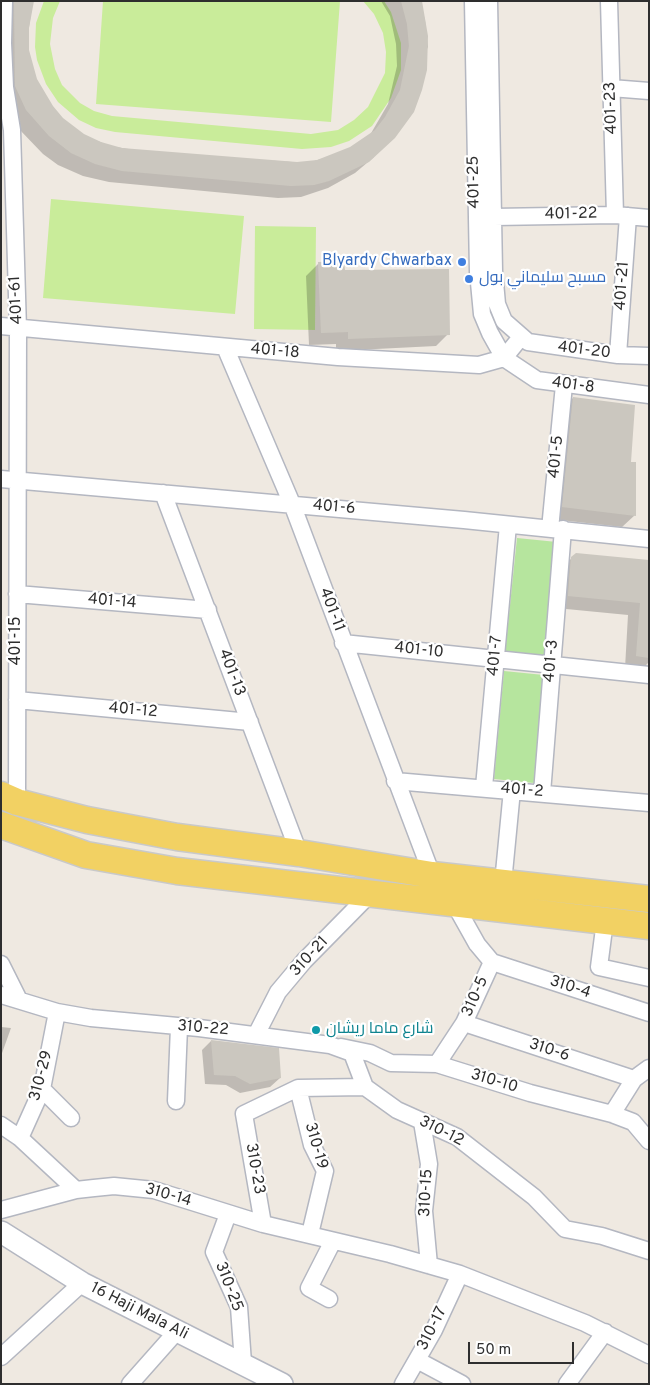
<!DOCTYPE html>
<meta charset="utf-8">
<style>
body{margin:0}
#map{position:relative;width:650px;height:1385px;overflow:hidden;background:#efe9e1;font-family:Overpass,sans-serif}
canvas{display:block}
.frame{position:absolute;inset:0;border:2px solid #2e2e2e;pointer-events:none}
.scale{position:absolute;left:468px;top:1342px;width:106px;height:22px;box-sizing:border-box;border:2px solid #2e2e2e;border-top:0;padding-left:6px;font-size:15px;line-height:18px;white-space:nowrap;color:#2e2e2e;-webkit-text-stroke:4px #fff;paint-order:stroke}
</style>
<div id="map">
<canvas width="650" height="1385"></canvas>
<div class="frame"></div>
<div class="scale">50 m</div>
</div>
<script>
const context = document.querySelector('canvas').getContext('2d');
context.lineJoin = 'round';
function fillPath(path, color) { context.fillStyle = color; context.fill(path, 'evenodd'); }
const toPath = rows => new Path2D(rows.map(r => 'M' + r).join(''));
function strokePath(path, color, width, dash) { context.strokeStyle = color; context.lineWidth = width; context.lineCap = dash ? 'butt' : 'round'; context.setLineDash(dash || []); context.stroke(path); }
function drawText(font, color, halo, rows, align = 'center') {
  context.font = font + ' Overpass,Cairo,sans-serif'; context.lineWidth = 4.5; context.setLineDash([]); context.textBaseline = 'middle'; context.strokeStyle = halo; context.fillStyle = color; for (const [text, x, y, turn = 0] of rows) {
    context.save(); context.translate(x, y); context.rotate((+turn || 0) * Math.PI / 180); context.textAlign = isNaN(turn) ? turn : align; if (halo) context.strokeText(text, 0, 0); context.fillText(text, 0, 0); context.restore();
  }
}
const green = toPath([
 [517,538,557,542,544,657,505,653],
 [504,671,544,675,534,783,494,779]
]);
const pitch = toPath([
 [44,1,60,1,53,18,50,44,55,69,62,85,80,103,94,111,112,116,311,134,338,130,354,120,368,107,385,73,386,52,383,33,374,14,363,1,384,1,391,12,401,43,401,70,391,98,372,126,349,141,331,147,302,149,115,132,96,128,79,120,58,102,46,84,37,60,35,47,36,23],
 [103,1,340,1,331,122,96,104],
 [51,199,244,216,235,314,43,298],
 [255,226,316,227,315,330,254,329]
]);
const shadow = toPath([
 [1,1,33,1,27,40,32,70,43,94,62,119,83,135,110,146,147,152,307,163,335,155,357,145,370,135,388,104,397,66,396,44,390,16,381,1,420,1,425,20,428,47,374,157,355,173,328,188,301,197,278,198,109,182,83,176,58,165,43,154,19,129,8,112],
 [318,264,344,272,448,334,436,346,336,351,336,344,309,345,306,276],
 [573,398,630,463,635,515,622,527,551,519,561,410],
 [572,558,649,568,649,662,641,670,625,668,628,615,556,608,559,570],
 [1,1027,11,1028,1,1056],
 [211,1041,280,1078,270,1087,240,1093,226,1085,205,1084,202,1050]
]);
const building = toPath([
 [14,1,34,1,29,28,29,50,37,79,53,106,63,118,84,134,101,142,122,148,297,162,317,160,350,147,375,130,385,117,400,90,409,46,407,24,401,1,422,1,428,36,427,70,422,90,414,112,395,138,369,162,329,181,314,185,291,186,122,171,95,164,71,153,49,136,26,110,15,86],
 [344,261,345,270,449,269,450,335,348,339,348,332,321,333,318,262],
 [573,397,635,405,631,462,636,462,636,516,562,507],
 [576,553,649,560,649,658,636,656,640,603,568,596,571,557],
 [211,1040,279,1048,281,1078,250,1084,235,1076,214,1075]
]);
const minor = toPath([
 [4,1,3,43,5,87,12,130,18,329,17,802],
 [473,1,478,272,482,314,490,333,504,358,537,380,649,395],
 [489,1,494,271,497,304,504,321,528,342,618,355,649,356],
 [609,1,615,215],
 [611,88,649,91],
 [494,217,615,215,649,218],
 [1,326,338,357,479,365,504,358,521,337],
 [225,347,292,504,432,875],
 [618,355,628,216],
 [1,479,464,520,649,539],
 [163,493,299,853],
 [550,529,564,385],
 [17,594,208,610],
 [343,643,649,675],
 [17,700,250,722],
 [395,781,649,803],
 [484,787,508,525],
 [542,793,563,529],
 [503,883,512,790],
 [605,921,599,967,649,978],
 [492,962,649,1013],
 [1,964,18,998],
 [1,995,57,1012,91,1018,199,1028,330,1045,352,1053,365,1087],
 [464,1023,634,1079],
 [256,1035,278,992,304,961,364,900,377,895],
 [341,1047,370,1053,391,1063,437,1064,530,1093,612,1114,633,1122,649,1141],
 [437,1064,464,1023,492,962,477,944,454,903],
 [298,1088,312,1145,325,1171,310,1234],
 [42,1089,71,1118],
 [176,1101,179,1027],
 [612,1114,634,1079,649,1068],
 [422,1122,429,1164,424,1211,429,1265],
 [1,1125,20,1138,76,1190],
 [20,1138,42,1089,57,1012],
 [1,1210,76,1190,94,1188,114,1186,154,1190,263,1224,390,1254,460,1274,585,1323,649,1355],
 [228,1214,214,1252,239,1307,243,1363],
 [263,1224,244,1114,298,1088,365,1087,397,1110,457,1137,534,1197,565,1229,602,1236,649,1251],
 [329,1299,309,1288,333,1241],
 [1,1357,82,1283],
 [417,1360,462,1384],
 [130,1384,177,1331],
 [403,1384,434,1330,460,1274],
 [567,1384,605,1332]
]);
const tertiary = toPath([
 [1,1232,82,1283,282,1384]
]);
const primary = toPath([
 [1,795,17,802,87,820,177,837,299,853,432,875,649,899],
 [1,825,86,855,177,871,649,926]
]);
const markers = [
 [462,262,5,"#3f7fe0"],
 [469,279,5,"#3f7fe0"],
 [316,1030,5,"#0f9aa8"]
];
const streetNames = [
 ["401-23",612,108,-92],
 ["401-25",475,182,-91],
 ["401-22",571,215,-1],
 ["401-21",623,286,-86],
 ["401-61",17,300,-93],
 ["401-20",584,351,7],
 ["401-18",275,352,5],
 ["401-8",573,386,8],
 ["401-5",557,457,-84],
 ["401-6",334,508,5],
 ["401-14",112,602,5],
 ["401-11",331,610,69],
 ["401-15",17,641,-90],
 ["401-10",419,651,6],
 ["401-7",496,656,-85],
 ["401-3",552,661,-85],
 ["401-13",231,673,69],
 ["401-12",133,711,5],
 ["401-2",522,791,5],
 ["310-21",310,957,-47],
 ["310-4",570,988,18],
 ["310-5",476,997,-66],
 ["310-22",203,1029,5],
 ["310-6",549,1051,18],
 ["310-29",42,1076,-75],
 ["310-10",494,1082,17],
 ["310-12",441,1132,27],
 ["310-19",315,1146,74],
 ["310-23",254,1169,80],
 ["310-15",427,1193,-87],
 ["310-14",168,1196,16],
 ["310-25",228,1287,69],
 ["16 Haji Mala Ali",139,1312,27],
 ["310-17",433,1329,-63]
];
const shopNames = [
 ["Blyardy Chwarbax",452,262],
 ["مسبح سلیماني بول",479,279,"left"]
];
const cultureNames = [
 ["شارع ماما ريشان",326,1030]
];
fillPath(green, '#b6e59e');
fillPath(pitch, '#c9ec9a');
fillPath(shadow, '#0003');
fillPath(building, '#cbc7bf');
strokePath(minor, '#b4b7c1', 19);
strokePath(tertiary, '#b4b7c1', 24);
strokePath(primary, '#c9c9c9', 29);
strokePath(minor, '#fff', 16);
strokePath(tertiary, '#fff', 21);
strokePath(primary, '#f2d163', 26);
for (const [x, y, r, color] of markers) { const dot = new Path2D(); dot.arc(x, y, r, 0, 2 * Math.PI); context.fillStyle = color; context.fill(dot); strokePath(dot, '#fff', 2); }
drawText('16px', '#2e2e2e', '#fff', streetNames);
drawText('16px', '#366cbe', '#fff', shopNames, 'right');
drawText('16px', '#0d838f', '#fff', cultureNames, 'left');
</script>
